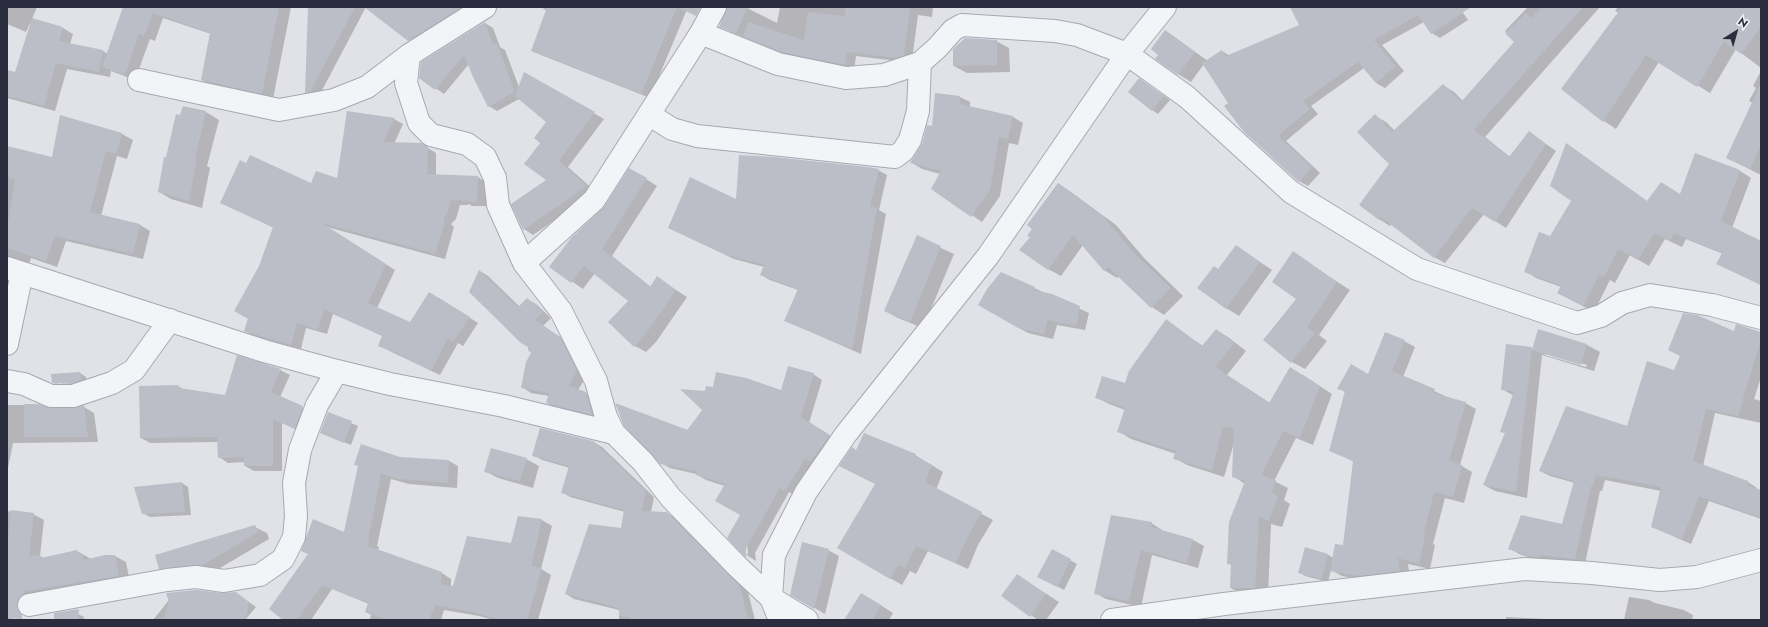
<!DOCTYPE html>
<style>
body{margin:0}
#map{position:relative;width:1768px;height:627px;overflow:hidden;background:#e1e2e8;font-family:Jost,sans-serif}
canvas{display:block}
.frame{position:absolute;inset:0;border:8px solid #2b2d3e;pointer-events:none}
.north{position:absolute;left:1716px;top:12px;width:40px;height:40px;-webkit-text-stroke:3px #f0f1f6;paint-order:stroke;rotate:37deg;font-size:11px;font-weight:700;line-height:16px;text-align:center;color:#2b2d3e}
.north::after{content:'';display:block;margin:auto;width:14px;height:18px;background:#2b2d3e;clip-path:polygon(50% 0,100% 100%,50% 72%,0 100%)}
</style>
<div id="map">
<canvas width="1768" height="627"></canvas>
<div class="frame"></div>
<div class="north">N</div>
</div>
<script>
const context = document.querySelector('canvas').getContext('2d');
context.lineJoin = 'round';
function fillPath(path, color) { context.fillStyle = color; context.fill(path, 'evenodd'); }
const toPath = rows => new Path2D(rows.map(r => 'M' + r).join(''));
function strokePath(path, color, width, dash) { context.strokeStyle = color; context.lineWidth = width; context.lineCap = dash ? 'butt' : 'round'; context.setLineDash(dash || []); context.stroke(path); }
const shadow = toPath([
 [7,7,37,7,32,19,63,28,73,34,70,44,103,51,108,54,124,7,291,7,273,99,212,86,202,80,211,34,163,18,155,41,150,39,135,80,111,71,110,77,67,69,55,111,7,98,7,71,16,74,32,24,30,23,26,32,7,24],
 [309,7,478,7,418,45,366,7,319,96,315,97,306,92],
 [541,7,688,7,650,98,541,55,533,50,547,11],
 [728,7,745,7,777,23,780,7,933,7,932,17,918,15,912,60,905,62,856,56,854,70,792,57,729,31,720,26],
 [1291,7,1459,7,1468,20,1440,38,1432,33,1424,22,1382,45,1404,71,1385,88,1376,83,1364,68,1311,106,1318,114,1286,141,1320,173,1308,186,1299,181,1229,103,1204,64,1191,82,1178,74,1159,54,1166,31,1208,61,1222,51,1230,56,1301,26],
 [1528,7,1600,7,1485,137,1510,157,1529,132,1556,151,1506,228,1484,214,1445,263,1434,257,1392,224,1390,226,1379,219,1391,164,1375,116,1386,122,1395,131,1443,85,1454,92,1463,101,1516,42,1505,31],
 [1618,7,1761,7,1761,68,1736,49,1710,93,1659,62,1616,129,1604,121,1562,88,1619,13,1615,11],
 [485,23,493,28,500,47,505,50,519,87,524,73,604,119,568,167,596,192,533,235,524,229,547,180,542,142,547,122,519,99,497,111,489,106,469,64,444,94,420,77],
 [965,39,996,41,1009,48,1010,72,967,73,954,66,954,49],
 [1761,71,1761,175,1727,158,1753,103,1749,101,1756,88,1753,86],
 [1145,83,1170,100,1158,114,1152,110],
 [960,97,970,102,970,107,1013,117,1023,123,1018,145,1009,143,1000,196,982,222,933,189,940,174,922,169,912,163,932,127],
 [183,107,206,112,219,120,207,166,210,168,202,208,171,199,159,192,167,159],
 [348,112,394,119,403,124,394,144,421,144,436,153,436,175,478,177,487,183,486,206,472,206,469,204,467,205,460,205,456,219,451,224,454,227,445,259,327,227,395,270,377,308,410,323,439,298,478,323,463,346,458,343,440,375,379,346,383,336,333,314,327,334,306,328,301,349,254,336,245,331,260,267,274,228,221,203,338,180],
 [61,116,122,134,133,140,127,159,117,156,101,216,140,225,150,231,143,259,66,241,57,267,31,258,29,264,7,268,7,147,53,158],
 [1567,144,1648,202,1680,195,1696,154,1740,171,1751,178,1732,228,1761,241,1761,285,1718,264,1723,254,1686,239,1682,247,1665,239,1649,266,1630,255,1615,283,1610,280,1594,312,1558,293,1561,287,1536,278,1525,271,1550,237,1572,200],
 [630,169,657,186,612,256,651,287,657,278,687,297,656,342,646,352,635,346,629,301,595,273,583,289,550,266,605,208],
 [878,170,887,175,879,210,886,214,861,354,786,321,798,290,770,280,761,275,764,267,734,259,669,228,737,200],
 [1059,184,1071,192,1116,225,1145,259,1183,296,1164,315,1152,307,1119,276,1117,278,1104,270,1083,245,1061,276,1048,269,1031,237,1034,229],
 [917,237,954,254,923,328,898,318,885,311],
 [1236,246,1272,270,1239,316,1226,308,1219,270],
 [1293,253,1350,290,1319,335,1327,341,1305,369,1292,362,1297,299],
 [480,271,488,276,520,307,527,299,536,304,551,318,543,326,569,343,586,377,578,390,595,398,601,419,556,408,547,403,549,396,531,393,522,387,533,353],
 [1001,273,1089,313,1085,330,1057,325,1053,339,1028,333,979,305],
 [1166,321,1203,346,1216,330,1228,337,1246,351,1227,375,1270,403,1303,375,1332,394,1313,445,1296,438,1274,481,1288,488,1284,500,1290,504,1282,527,1271,524,1268,595,1243,595,1231,588,1232,565,1228,564,1245,484,1233,476,1234,443,1224,477,1187,465,1175,458,1176,454,1131,439,1118,431,1125,410,1109,404,1096,397,1125,385],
 [1539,330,1587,345,1600,352,1594,371,1542,355,1527,498,1495,491,1484,485,1506,434,1501,431,1514,396,1502,389,1531,348,1533,349],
 [1545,353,1587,365,1586,367,1545,355],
 [1735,332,1761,333,1761,377,1754,399,1761,401,1761,423,1715,413,1703,466,1748,482,1757,488,1756,490,1761,491,1761,519,1709,501,1691,544,1652,527,1661,491,1605,480,1602,491,1600,491,1585,564,1543,562,1519,554,1509,548,1562,525,1575,483,1550,476,1540,471,1628,427,1675,371],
 [1404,341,1415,347,1403,377,1445,396,1465,403,1476,409,1460,465,1472,472,1464,503,1445,498,1433,544,1435,545,1430,569,1408,564,1410,577,1370,581,1342,576,1331,570,1328,582,1305,576,1299,572,1328,555,1334,558,1344,546,1354,462,1331,450,1345,392,1338,388,1369,375],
 [280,370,290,375,280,397,312,413,304,433,282,423,282,471,254,471,245,466,245,462,228,463,219,457,218,442,150,443,141,438,178,386,186,391,225,397],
 [80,373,86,377,87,384,78,387,59,386,53,382],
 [57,382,76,383,76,385,57,384],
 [813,374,822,380,809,423,839,441,794,495,789,492,755,553,756,561,748,556,729,538,741,515,725,486,706,480,696,474,670,468,661,463,703,410,706,392,782,391],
 [747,542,748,554,746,554,745,543],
 [7,405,38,405,51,410,73,409,84,407,94,413,98,442,13,443,7,473],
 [328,413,358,426,351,445,321,433],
 [593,442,602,447,654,497,651,512,667,513,675,518,748,592,755,620,619,620,619,610,574,599,566,594,622,529,625,512,570,497,562,492,570,468,542,460,534,455],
 [857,451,915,455,943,472,936,490,993,520,978,545,968,569,928,551,916,574,910,571,902,585,839,548,876,484,840,466],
 [400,458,449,461,458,466,457,488,409,484,391,479,377,546,379,547,378,551,442,573,451,579,451,587,454,587,512,544,518,518,542,520,552,526,541,569,551,575,538,620,494,620,479,616,444,610,441,620,373,620,370,619,371,615,366,612,369,604,332,589,311,620,285,620,344,534,359,467],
 [526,459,539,466,533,488,498,478,485,471],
 [182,483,188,487,191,515,150,517,143,513,135,488],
 [7,511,33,514,44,520,40,556,44,558,77,551,91,559,115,556,126,562,130,582,22,603,18,602,12,620,7,620],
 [1151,523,1162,530,1162,531,1193,540,1204,546,1198,568,1152,555,1141,607,1106,599,1095,593],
 [255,527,267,533,269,539,215,571,171,575,160,568],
 [828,550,839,556,825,614,791,594],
 [1052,550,1077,564,1064,590,1038,576],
 [1017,575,1059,602,1046,620,1038,620,1003,596],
 [236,593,256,607,245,620,153,620,169,600],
 [1629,597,1649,600,1655,603,1684,610,1693,615,1692,620,1624,620],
 [874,601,893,613,889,620,845,620],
 [78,614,84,617,84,620,55,620],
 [1506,617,1567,620,1506,620]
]);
const building = toPath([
 [123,7,279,7,262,94,201,80,210,33,153,13,144,36,139,34,125,75,102,67],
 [308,7,355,7,310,92,305,93],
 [364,7,462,7,408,41],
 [547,7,677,7,641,94,531,51],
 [677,7,701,7,696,16],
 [727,7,748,7,736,33,719,27],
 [845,7,910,7,904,55,896,58,847,52,845,65,782,52,743,36,748,22,804,40,808,12,845,16],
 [1290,7,1471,7,1431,34,1418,15,1374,40,1396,66,1376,83,1358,62,1303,101,1310,109,1278,136,1312,167,1299,182,1244,132,1224,106,1228,103,1202,63,1222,50,1226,56,1299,25],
 [1542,7,1583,7,1474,130,1509,157,1529,131,1546,144,1495,222,1472,208,1434,258,1381,217,1379,220,1359,205,1389,164,1357,132,1375,114,1392,132,1443,84,1461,102,1514,42,1505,33,1526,13,1531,18],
 [1622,7,1761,7,1761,27,1741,54,1724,41,1697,87,1646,55,1603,122,1561,89],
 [32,18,63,27,59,41,103,50,99,72,56,63,44,106,7,96,7,70,15,72],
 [485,22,493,45,497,44,515,92,488,107,473,77,464,55,435,90,419,78,421,62],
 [1165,30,1195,52,1178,75,1155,59,1158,55,1151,49],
 [965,38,997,40,997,65,953,66,953,49],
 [524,72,595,112,559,161,587,186,523,230,511,204,546,180,524,164,540,143,534,138,546,122,515,96],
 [1139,78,1164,96,1152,111,1128,92],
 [1761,83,1761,145,1750,169,1726,158],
 [935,93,960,96,960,104,1013,116,1008,139,999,137,990,190,971,217,931,189,941,171,910,163,922,144,927,125,932,126],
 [183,106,206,111,195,159,197,159,189,201,158,192,164,157,166,157,176,114,180,115],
 [347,111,395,118,383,142,422,143,428,147,427,174,478,176,477,202,462,201,459,199,458,201,451,200,447,214,443,219,445,221,435,254,322,223,386,264,368,303,410,322,429,292,470,317,453,342,448,338,431,371,399,354,378,346,382,336,324,309,318,330,297,323,291,345,244,331,248,319,234,311,259,266,273,227,220,203,240,160,246,163,250,155,311,183,316,171,337,178],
 [60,115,122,133,116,154,106,151,90,212,140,224,133,254,55,236,46,261,7,248,7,230,15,179,7,177,7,146,52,157],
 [1566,143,1647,201,1661,182,1680,194,1695,153,1740,170,1721,221,1761,241,1761,285,1716,264,1722,253,1674,233,1671,241,1654,233,1638,260,1618,249,1604,277,1599,275,1583,306,1557,293,1561,286,1524,272,1539,232,1550,236,1571,201,1550,186],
 [739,155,774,157,868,167,879,169,870,207,877,208,852,349,784,321,798,289,760,275,764,265,724,254,668,228,690,177,736,199],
 [629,168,647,178,602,249,650,287,657,276,676,290,645,335,634,347,608,322,628,301,584,266,571,283,549,267,571,238,604,207],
 [1058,183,1103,216,1132,251,1171,288,1151,308,1108,267,1104,271,1073,235,1048,270,1019,250,1030,237,1027,236,1032,229,1027,225],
 [917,235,941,246,910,322,884,311],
 [1236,245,1260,262,1226,309,1197,288,1214,266,1218,269],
 [1293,251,1337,282,1307,327,1315,333,1291,363,1263,340,1296,299,1272,282],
 [479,270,518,307,527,298,543,312,535,320,560,337,577,371,569,386,586,392,587,396,585,398,588,398,592,415,546,403,549,393,521,388,526,362,531,353,528,350,528,347,521,343,469,292],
 [1001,272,1035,287,1033,290,1052,294,1080,306,1076,326,1048,320,1044,334,1018,328,978,305,987,289],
 [1683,313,1697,315,1734,331,1736,324,1761,332,1761,339,1738,416,1706,409,1693,461,1748,481,1747,485,1761,490,1761,518,1699,496,1682,539,1651,527,1661,487,1596,475,1593,486,1591,486,1575,559,1540,555,1540,557,1532,557,1508,549,1521,515,1562,524,1574,481,1539,471,1566,406,1627,426,1647,361,1674,370,1680,356,1668,350],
 [1166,319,1202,346,1216,329,1234,343,1215,367,1269,403,1290,367,1320,386,1300,438,1283,431,1261,475,1276,480,1272,493,1278,496,1269,521,1259,517,1255,588,1230,588,1231,564,1227,564,1229,522,1245,481,1232,477,1234,428,1223,427,1212,470,1173,459,1176,451,1117,432,1125,408,1095,398,1102,376,1125,383,1129,371],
 [1538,329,1587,344,1581,365,1532,350],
 [1385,332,1405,340,1392,371,1435,389,1433,393,1466,402,1449,461,1462,465,1453,497,1434,492,1423,537,1425,538,1419,564,1398,558,1400,571,1359,576,1330,571,1335,544,1343,545,1353,461,1329,451,1345,391,1337,389,1351,364,1368,374],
 [1506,344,1532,347,1516,492,1483,485,1505,433,1500,432,1514,391,1501,390],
 [237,355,281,369,271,392,303,406,295,429,273,419,273,466,244,466,243,457,218,458,217,437,140,438,139,386,178,385,179,388,225,395],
 [788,366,814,373,801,417,830,435,810,462,805,459,785,491,780,488,746,548,746,558,727,538,740,515,715,501,725,484,696,475,697,471,660,464,624,426,615,403,688,430,702,410,680,389,705,391,706,386,713,387,716,372,746,378,781,390],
 [80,372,81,380,71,384,52,383,51,374],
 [24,404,38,404,51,408,73,408,84,405,88,437,24,437],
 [328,412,352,421,344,443,320,433],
 [540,428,593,441,646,491,642,511,667,512,740,586,748,620,630,620,630,617,619,616,619,608,565,594,589,524,621,528,624,510,561,493,569,466,532,456],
 [864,433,916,454,915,456,932,465,925,482,982,512,967,538,956,563,916,546,905,568,898,565,890,579,837,548,875,484,839,466,852,447,856,450],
 [361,444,400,457,449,460,448,483,398,479,381,474,368,540,370,541,368,546,442,572,441,584,453,586,467,536,511,543,518,516,542,519,531,566,542,568,527,620,501,620,469,611,435,605,429,620,387,620,365,612,368,603,322,585,297,620,283,620,269,609,308,554,301,551,313,519,344,532,358,466,354,465],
 [491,448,527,458,520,481,484,472],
 [182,482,185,512,142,514,134,487],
 [11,510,34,513,29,556,40,555,41,558,77,550,78,554,82,553,84,560,105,555,115,555,119,576,25,591,17,601,17,608,22,615,22,619,7,618,7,549],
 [1111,515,1152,522,1151,527,1193,539,1187,563,1141,550,1129,601,1094,594],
 [255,525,258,532,203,565,195,565,159,569,155,555],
 [802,542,829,549,814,609,790,595],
 [1305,547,1328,554,1321,579,1298,573],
 [1052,549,1071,559,1057,587,1037,577],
 [1017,574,1046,594,1030,617,1001,596],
 [196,590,222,593,236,592,249,602,246,620,164,620,169,602,166,593],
 [861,593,881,605,872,620,844,620],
 [79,609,78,620,54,620,54,613]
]);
const street = toPath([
 [701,33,778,64,846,78,884,75,920,63,937,48,953,30,962,25,1055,31,1077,35,1127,54,1187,97,1291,192,1417,269,1577,323,1601,316,1622,303,1650,295,1712,305,1761,318],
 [409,55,406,83,419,123,431,135,467,144,485,157,495,178,498,205,524,263,561,311,596,381,606,417,614,433,643,462,671,498,738,567,771,598,807,620],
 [139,80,279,110,334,100,367,87,409,55,485,7],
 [650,115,672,129,697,136,895,157,903,151,910,140,918,111,920,63],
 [524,263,594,200,701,33,715,7],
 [7,268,264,351,337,371,390,384,504,406,614,433],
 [7,344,22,273],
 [7,381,24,384,51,396,73,396,112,383,134,370,170,320],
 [29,605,167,580,196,577,224,581,260,575,283,559,294,537,296,516,294,483,300,450,317,405,337,371],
 [780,620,771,598,774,555,806,492,846,434,988,256,1127,54,1165,7],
 [1112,620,1224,604,1525,569,1592,573,1660,580,1697,577,1761,560]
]);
fillPath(shadow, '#0003');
fillPath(building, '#bbbdc7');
strokePath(street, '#a7a8b2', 24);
strokePath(street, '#f3f4f7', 22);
</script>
